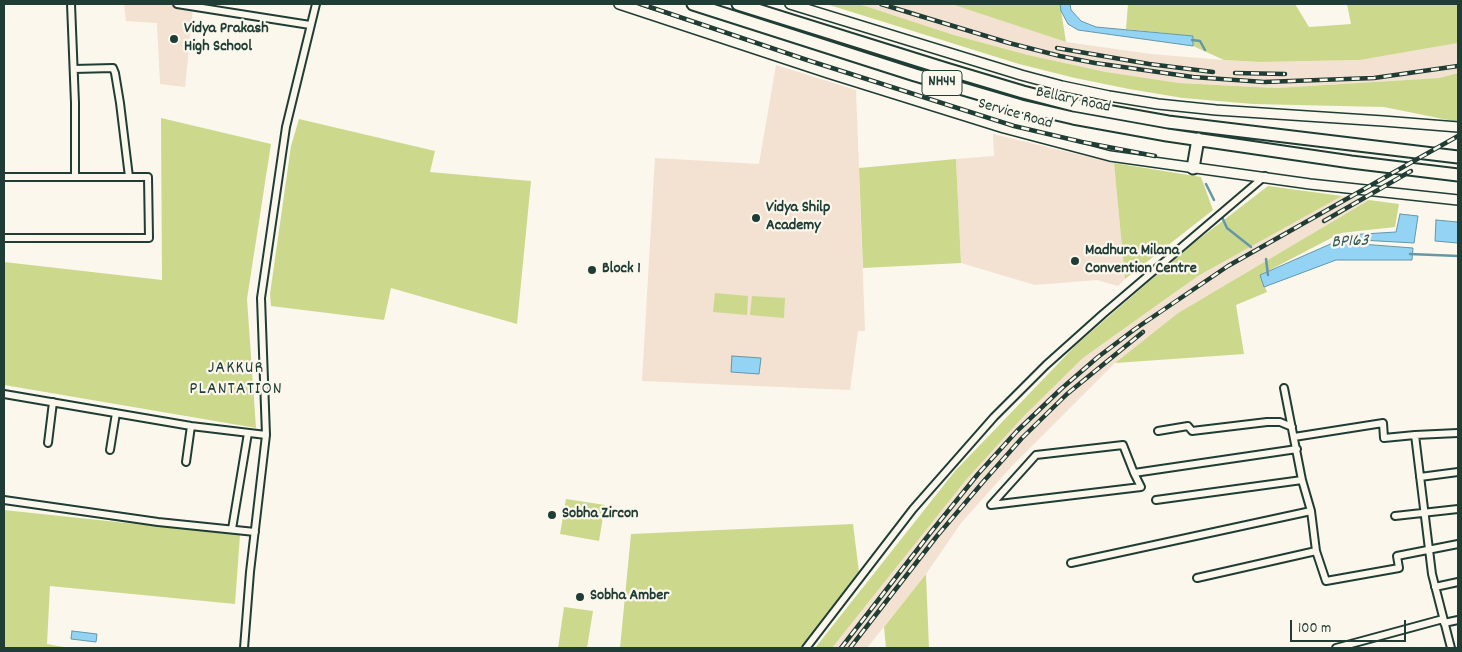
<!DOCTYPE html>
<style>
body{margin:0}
#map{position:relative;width:1462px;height:652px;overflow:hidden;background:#fbf7ec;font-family:Dekko,sans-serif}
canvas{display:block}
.frame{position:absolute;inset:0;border:5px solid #1f3d34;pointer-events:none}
.scale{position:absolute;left:1290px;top:620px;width:116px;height:22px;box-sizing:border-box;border:2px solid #1f3d34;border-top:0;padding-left:6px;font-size:15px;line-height:18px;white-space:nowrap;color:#1f3d34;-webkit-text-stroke:4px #fbf7ec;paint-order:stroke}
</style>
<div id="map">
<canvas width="1462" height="652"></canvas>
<div class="frame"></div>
<div class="scale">100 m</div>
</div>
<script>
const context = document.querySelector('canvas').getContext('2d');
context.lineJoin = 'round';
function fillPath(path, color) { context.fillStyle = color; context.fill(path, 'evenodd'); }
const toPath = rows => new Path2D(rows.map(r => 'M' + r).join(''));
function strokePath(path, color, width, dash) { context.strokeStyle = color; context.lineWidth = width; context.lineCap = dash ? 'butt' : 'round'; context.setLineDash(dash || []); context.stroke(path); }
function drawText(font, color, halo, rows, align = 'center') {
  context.font = font + ' Dekko,sans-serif'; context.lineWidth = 4.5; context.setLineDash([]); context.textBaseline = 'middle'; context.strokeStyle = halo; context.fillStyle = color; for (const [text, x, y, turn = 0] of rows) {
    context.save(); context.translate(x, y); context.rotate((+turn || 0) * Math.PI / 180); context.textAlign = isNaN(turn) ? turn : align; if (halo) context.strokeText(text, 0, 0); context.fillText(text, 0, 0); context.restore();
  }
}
const built = toPath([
 [124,4,162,4,193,8,185,87,160,84,157,23,126,21],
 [859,4,951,4,1066,42,1151,54,1224,60,1260,62,1360,60,1458,43,1458,73,1439,78,1276,88,1179,83,1106,72,1028,55,954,35],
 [776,65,856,90,865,331,858,331,850,390,642,381,655,158,759,164],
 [993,134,1114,163,1125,279,1118,286,1097,280,1035,285,961,263,956,159,994,156],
 [1342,196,1369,200,1178,313,1115,363,1012,466,961,523,926,574,867,648,832,648,966,480,1023,417,1083,358,1198,276]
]);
const green = toPath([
 [826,4,859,4,954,35,1028,55,1106,72,1179,83,1276,88,1439,78,1458,73,1458,122,1384,107,1253,104,1183,98,1129,89,1075,78,1019,64],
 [951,4,1060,4,1066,42],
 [1128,4,1295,4,1309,27,1351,24,1347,4,1458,4,1458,43,1360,60,1260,62,1224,60,1193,46,1193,36,1126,29],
 [161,118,271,144,247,299,256,428,4,385,4,262,162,280],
 [299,119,435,151,430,172,531,181,517,324,391,288,384,320,271,306,270,294,291,146],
 [956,159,961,263,863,268,859,168],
 [1114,163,1201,177,1213,210,1125,279],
 [1268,186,1342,196,1198,276,1083,358,1023,417,966,480,832,648,815,648,955,471,1076,345,1190,246],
 [1369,200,1399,204,1395,227,1341,233,1260,275,1267,292,1236,305,1244,354,1115,363,1178,313],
 [715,293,748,296,747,315,713,312],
 [752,296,785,298,784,318,750,315],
 [566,499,605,505,599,541,560,534],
 [4,510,240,535,235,604,50,586,47,644,69,648,4,648],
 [853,524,859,572,801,648,620,648,631,534],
 [926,574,929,648,886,648,884,627],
 [564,607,593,611,587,648,558,648]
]);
const water = toPath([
 [1060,4,1070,4,1071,10,1081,21,1096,27,1193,36,1193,46,1078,30,1068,24,1061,11,1060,4],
 [1400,214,1418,216,1414,243,1343,239,1347,235,1396,232,1400,214],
 [1436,220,1458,222,1458,243,1435,241,1436,220],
 [1335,242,1413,248,1412,260,1336,260,1264,287,1260,275,1335,242],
 [732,356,761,358,759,374,731,372,732,356],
 [72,631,97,634,96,642,71,639,72,631]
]);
const stream = toPath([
 [1192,40,1200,41,1205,50],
 [1206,184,1214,200],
 [1221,215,1227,228,1251,247],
 [1410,254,1458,256],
 [1266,259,1268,275]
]);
const street = toPath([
 [71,4,75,103,75,176],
 [177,4,310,25],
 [74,69,113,68,115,73,120,103,129,177],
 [4,177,148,177,149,238,4,238],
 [1284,388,1302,480,1311,511,1316,551,1326,581,1399,568,1397,556,1458,544],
 [4,394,191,426,266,435],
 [1158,431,1188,426,1192,431,1267,422,1280,422,1292,427],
 [1415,435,1458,433],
 [1294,437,1383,423,1384,438,1415,435,1432,574,1451,648],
 [48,443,53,402],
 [110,450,116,413],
 [186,462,191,426],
 [1134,473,1123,445,1036,455,991,505,1141,487,1134,473,1297,449],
 [1420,477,1458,472],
 [4,500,158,522,255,532],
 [1156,500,1302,480],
 [1395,516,1458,509],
 [232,529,248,433],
 [1071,563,1311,511],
 [1197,578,1316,551],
 [1435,587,1458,582],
 [1444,623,1458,620],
 [244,648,250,572,266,435,261,298,286,127,316,4],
 [806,648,913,509,994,417,1046,365,1103,314,1265,176],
 [1336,648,1443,619]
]);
const secondary = toPath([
 [619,4,828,73,1004,128,1110,156,1310,184,1458,200],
 [790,4,1021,75,1062,86,1109,96,1158,104,1216,110,1383,121,1458,127]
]);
const highway = toPath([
 [693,4,915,75,1021,106,1073,118,1167,135,1351,162,1458,175],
 [738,4,946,69,1023,92,1073,105,1168,122,1458,157],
 [1193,168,1198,139]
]);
const rail = toPath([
 [641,4,807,60,1014,126,1082,142,1155,156],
 [881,4,1009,43,1060,56,1095,63,1193,77,1264,82,1374,78,1458,66],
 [1057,48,1149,64,1213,72],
 [1235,73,1285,74],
 [1324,221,1411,171],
 [841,648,931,532,978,474,1017,431,1061,389,1098,357,1135,329,1228,266,1458,136],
 [850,648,937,536,983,482,1022,438,1067,394,1143,332]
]);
const markers = [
 [174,39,5,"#1f3d34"],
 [756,218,5,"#1f3d34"],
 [1075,261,5,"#1f3d34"],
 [592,270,5,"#1f3d34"],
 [552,515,5,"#1f3d34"],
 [580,597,5,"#1f3d34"]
];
const shields = [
 [942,83,40]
];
const shieldNames = [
 ["NH44",942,83]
];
const poiNames = [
 ["Vidya Prakash",184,30],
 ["High School",184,48],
 ["Vidya Shilp",766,209],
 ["Academy",766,227],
 ["Madhura Milana",1085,252],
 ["Convention Centre",1085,270],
 ["Block 1",602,270],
 ["Sobha Zircon",562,515],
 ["Sobha Amber",590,597]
];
const streetNames = [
 ["Bellary Road",1073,101,12],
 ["Service Road",1015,115,16]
];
const waterNames = [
 ["BP163",1350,243,-3]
];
const neighbourhoodNames = [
 ["JAKKUR",236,370],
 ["PLANTATION",236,391]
];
fillPath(built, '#f3e1d1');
fillPath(green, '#ccd98d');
fillPath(water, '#93d3f4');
strokePath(water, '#6597a7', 1);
strokePath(stream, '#6597a7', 2.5);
strokePath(street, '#1f3d34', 10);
strokePath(secondary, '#1f3d34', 12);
strokePath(highway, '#1f3d34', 15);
strokePath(street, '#fbf7ec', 6);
strokePath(secondary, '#fbf7ec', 9);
strokePath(highway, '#fbf7ec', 11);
strokePath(rail, '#1f3d34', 4.5);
strokePath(rail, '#fbf7ec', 2.5, [8]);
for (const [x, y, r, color] of markers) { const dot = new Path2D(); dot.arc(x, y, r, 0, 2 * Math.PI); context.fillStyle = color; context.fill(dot); strokePath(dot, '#fbf7ec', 2); }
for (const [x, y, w] of shields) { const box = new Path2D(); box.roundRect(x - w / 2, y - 12.5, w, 25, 4); context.fillStyle = '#fbf7ec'; context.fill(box); strokePath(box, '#1f3d34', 1); }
drawText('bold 15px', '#1f3d34', null, shieldNames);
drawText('bold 16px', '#1f3d34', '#fbf7ec', poiNames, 'left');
drawText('16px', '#1f3d34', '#fbf7ec', streetNames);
drawText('italic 18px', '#365b5a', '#fbf7ec', waterNames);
context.letterSpacing = '1px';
drawText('18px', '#1f3d34', '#fbf7ec', neighbourhoodNames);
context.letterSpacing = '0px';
</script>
